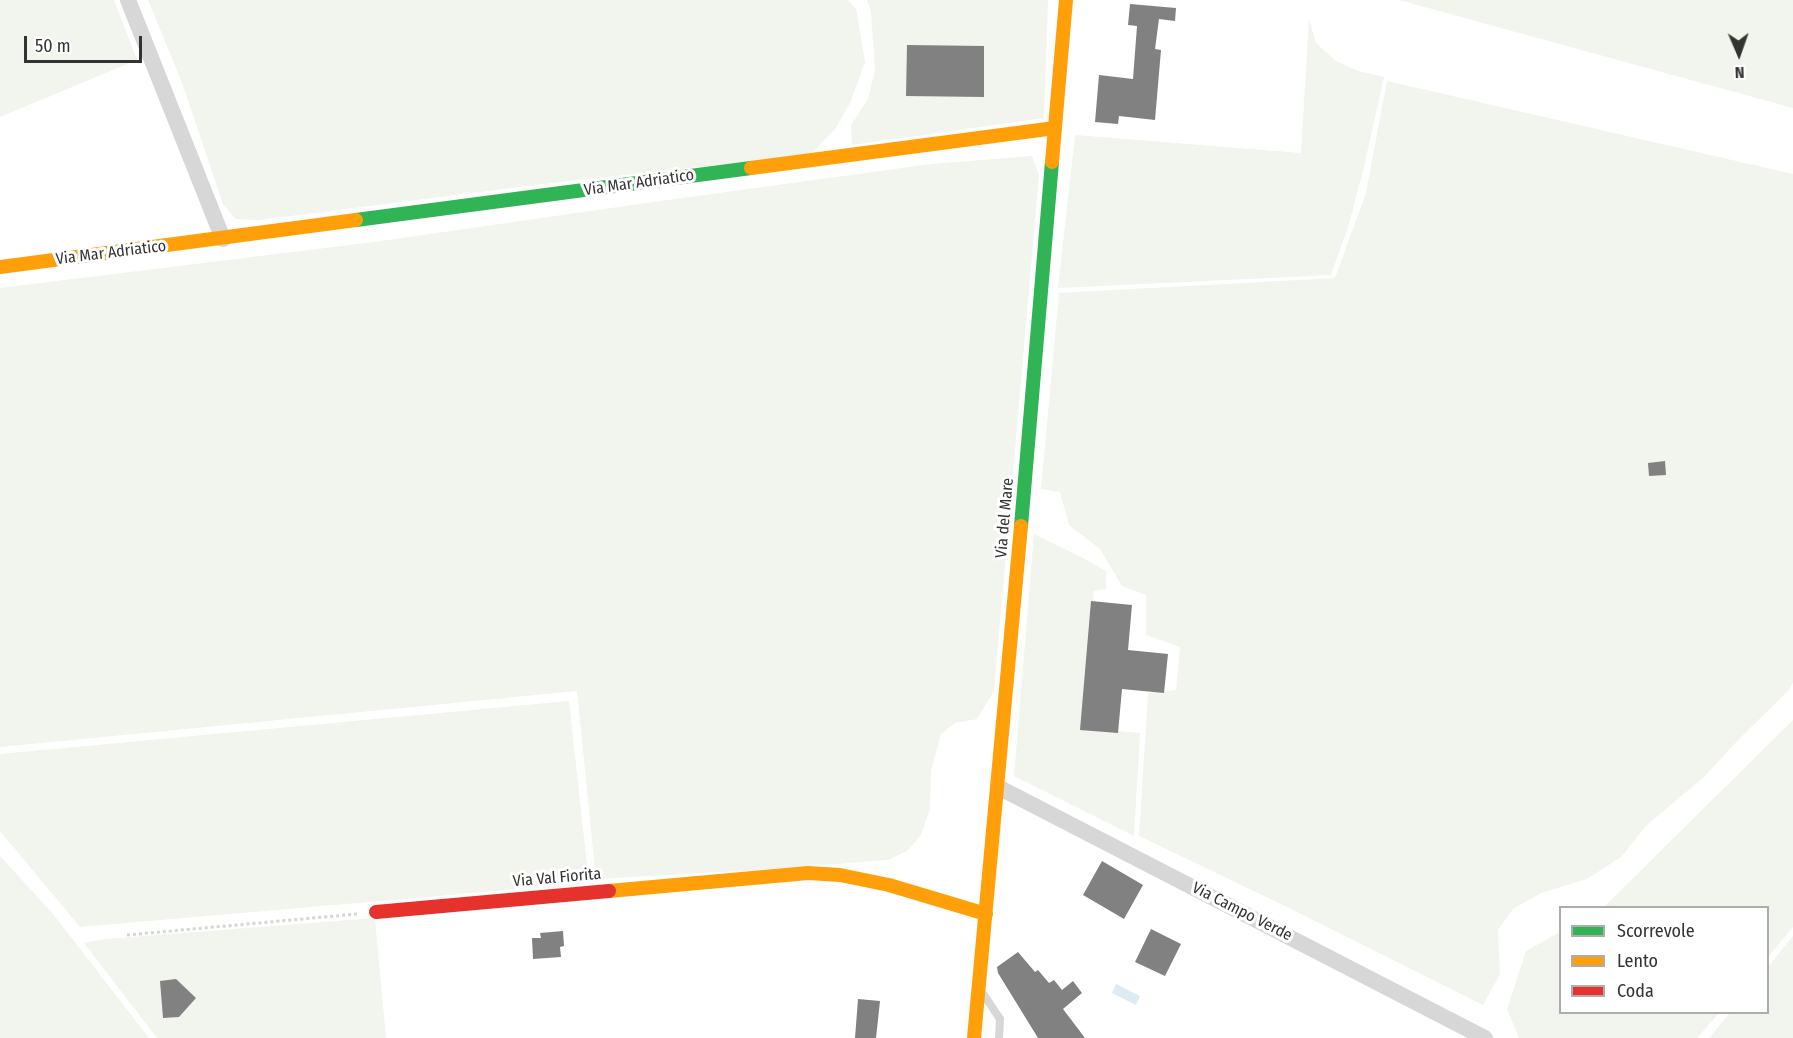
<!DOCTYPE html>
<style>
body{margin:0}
#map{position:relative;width:1793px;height:1038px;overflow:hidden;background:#fff;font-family:"Fira Sans Condensed",sans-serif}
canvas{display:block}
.legend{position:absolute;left:1559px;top:906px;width:210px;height:108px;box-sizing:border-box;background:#fff;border:2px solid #adadad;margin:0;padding:8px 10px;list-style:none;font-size:18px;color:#333}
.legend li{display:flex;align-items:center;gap:12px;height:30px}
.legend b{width:30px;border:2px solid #adadad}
.north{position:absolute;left:1709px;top:24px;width:60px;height:60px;-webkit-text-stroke:4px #fff;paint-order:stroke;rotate:178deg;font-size:16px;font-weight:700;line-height:24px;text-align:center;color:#333}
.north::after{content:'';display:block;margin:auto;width:21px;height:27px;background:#333;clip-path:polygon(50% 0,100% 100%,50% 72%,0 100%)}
.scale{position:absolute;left:24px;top:36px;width:118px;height:27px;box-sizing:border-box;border:3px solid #333;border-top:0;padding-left:8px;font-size:18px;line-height:21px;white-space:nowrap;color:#333;-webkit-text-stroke:4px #fff;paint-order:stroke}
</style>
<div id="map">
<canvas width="1793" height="1038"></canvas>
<ul class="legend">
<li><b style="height:8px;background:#30b455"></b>Scorrevole</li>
<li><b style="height:8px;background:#ff9f0a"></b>Lento</li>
<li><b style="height:8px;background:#e5322d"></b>Coda</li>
</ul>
<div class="north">N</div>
<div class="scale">50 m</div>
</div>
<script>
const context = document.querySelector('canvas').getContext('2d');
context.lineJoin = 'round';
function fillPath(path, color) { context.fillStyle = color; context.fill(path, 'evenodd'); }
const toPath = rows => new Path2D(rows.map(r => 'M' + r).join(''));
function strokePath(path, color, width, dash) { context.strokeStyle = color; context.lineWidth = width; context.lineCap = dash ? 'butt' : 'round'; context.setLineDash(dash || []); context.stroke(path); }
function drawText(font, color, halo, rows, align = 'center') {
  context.font = font + ' "Fira Sans Condensed",sans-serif'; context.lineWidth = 6; context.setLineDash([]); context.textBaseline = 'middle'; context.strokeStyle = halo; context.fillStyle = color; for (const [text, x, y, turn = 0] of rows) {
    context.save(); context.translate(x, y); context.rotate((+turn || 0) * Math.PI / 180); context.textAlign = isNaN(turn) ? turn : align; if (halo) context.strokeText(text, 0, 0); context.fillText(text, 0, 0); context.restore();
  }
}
const green = toPath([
 [0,0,114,0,137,60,0,117],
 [148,0,848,0,856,9,865,62,851,101,836,128,810,155,551,183,259,220,236,219,223,204,181,80],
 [867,0,1048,0,1044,118,852,145,851,125,868,99,875,70,871,11],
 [1399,0,1793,0,1793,108],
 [1309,19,1316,43,1336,61,1358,71,1384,77,1363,171,1348,227,1331,275,1058,288,1075,135,1301,153],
 [1387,81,1793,174,1793,682,1789,690,1740,738,1704,777,1647,825,1621,857,1587,879,1541,893,1513,909,1498,930,1500,974,1483,1005,1287,907,1139,836,1148,693,1176,690,1180,647,1146,635,1146,595,1122,586,1100,549,1069,525,1060,492,1041,489,1059,293,1335,278,1366,193],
 [1032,156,1039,175,994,691,977,719,955,723,941,734,931,771,930,809,921,835,907,851,888,860,758,870,596,879,577,691,0,747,0,288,374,242,646,203,931,164],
 [1034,534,1083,558,1106,571,1106,589,1094,591,1081,728,1140,733,1134,836,1014,776],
 [569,701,589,883,80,927,0,831,0,754],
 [1793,720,1793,927,1768,957,1768,908,1604,907],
 [0,856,53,914,149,1038,0,1038],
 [375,918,386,1038,157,1038,84,943,105,939],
 [1560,932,1560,1012,1719,1013,1697,1038,1519,1038,1507,1009,1526,951],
 [1793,936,1793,1038,1709,1038,1730,1013,1768,1012,1768,967]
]);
const water = toPath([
 [1116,984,1140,996,1136,1005,1112,993]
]);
const building = toPath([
 [1130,4,1176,8,1175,21,1159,19,1155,49,1161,50,1155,120,1119,116,1118,124,1095,122,1099,75,1133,79,1137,26,1128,25],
 [907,45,984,46,984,97,906,96],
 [1665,461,1666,475,1649,476,1648,463],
 [1091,601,1132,605,1128,650,1168,654,1164,693,1122,689,1118,733,1080,730],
 [1102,861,1143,885,1124,919,1083,895],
 [1151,929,1181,944,1165,976,1135,962],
 [563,931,564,946,560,947,561,957,533,959,532,938,541,938,540,933],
 [1018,952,1035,972,1038,970,1049,983,1054,980,1062,990,1073,981,1082,993,1063,1009,1085,1038,1038,1038,998,973,997,967],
 [176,979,196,998,179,1017,163,1018,160,981],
 [858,999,880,1001,876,1038,855,1038]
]);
const path = toPath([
 [127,935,357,914]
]);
const lane = toPath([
 [984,995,1000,1019,999,1038]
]);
const street = toPath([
 [128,0,223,239],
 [998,787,1485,1038]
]);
const fast = toPath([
 [356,220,751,168],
 [1021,526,1052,162]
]);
const slow = toPath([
 [1052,162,1066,0],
 [751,168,1055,128],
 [0,267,356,220],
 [609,891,808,873,840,875,889,885,986,914],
 [974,1038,1021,526]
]);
const jam = toPath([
 [376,912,609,891]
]);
const streetNames = [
 ["Via Mar Adriatico",639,183,-8],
 ["Via Mar Adriatico",111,253,-7],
 ["Via del Mare",1005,518,-85],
 ["Via Val Fiorita",557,878,-5],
 ["Via Campo Verde",1242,912,27]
];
fillPath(green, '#f1f5ed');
fillPath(water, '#ddebf3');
fillPath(building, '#818181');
strokePath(path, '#d6d6d6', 3, [3, 3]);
strokePath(lane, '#d7d7d7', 8);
strokePath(street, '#d7d7d7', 16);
strokePath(fast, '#30b455', 14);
strokePath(slow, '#ff9f0a', 14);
strokePath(jam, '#e5322d', 14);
drawText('16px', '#333', '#fff', streetNames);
</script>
